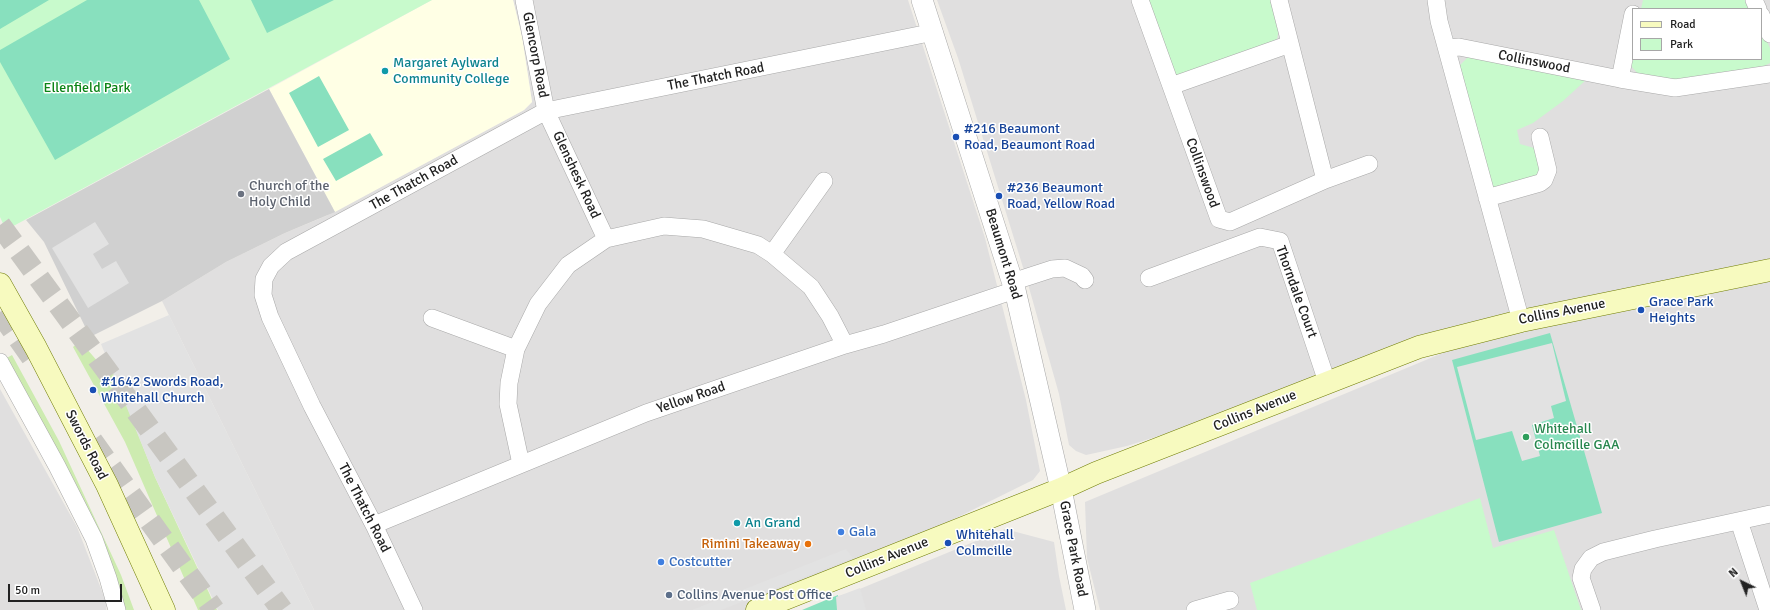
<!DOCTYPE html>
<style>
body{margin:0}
#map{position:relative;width:1770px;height:610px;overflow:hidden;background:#f2efe9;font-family:Signika,sans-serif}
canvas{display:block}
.legend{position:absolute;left:1632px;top:8px;width:130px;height:52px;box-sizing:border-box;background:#fff;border:1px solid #a7a7a7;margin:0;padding:5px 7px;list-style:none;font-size:12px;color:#222}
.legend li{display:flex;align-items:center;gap:8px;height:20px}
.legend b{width:20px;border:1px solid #a7a7a7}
.north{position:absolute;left:1722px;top:562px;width:40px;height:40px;-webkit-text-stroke:3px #fff;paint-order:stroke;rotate:317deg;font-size:11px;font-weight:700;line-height:16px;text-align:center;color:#222}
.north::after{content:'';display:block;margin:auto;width:14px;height:18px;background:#222;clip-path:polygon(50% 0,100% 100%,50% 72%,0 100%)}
.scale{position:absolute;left:8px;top:584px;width:114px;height:18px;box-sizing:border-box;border:2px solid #222;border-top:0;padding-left:5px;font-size:12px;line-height:14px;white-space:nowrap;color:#222;-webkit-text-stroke:3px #fff;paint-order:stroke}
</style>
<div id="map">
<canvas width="1770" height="610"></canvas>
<ul class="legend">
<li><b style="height:5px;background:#f7fabf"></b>Road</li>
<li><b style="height:11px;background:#c8facc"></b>Park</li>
</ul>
<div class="north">N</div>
<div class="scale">50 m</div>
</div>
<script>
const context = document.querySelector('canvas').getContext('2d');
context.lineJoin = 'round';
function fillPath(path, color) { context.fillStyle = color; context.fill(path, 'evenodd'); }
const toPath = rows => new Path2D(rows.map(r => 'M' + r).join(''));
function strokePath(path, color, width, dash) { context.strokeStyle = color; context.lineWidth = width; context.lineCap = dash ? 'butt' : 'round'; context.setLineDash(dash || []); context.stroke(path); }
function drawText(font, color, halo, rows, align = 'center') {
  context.font = font + ' Signika,sans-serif'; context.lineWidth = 3; context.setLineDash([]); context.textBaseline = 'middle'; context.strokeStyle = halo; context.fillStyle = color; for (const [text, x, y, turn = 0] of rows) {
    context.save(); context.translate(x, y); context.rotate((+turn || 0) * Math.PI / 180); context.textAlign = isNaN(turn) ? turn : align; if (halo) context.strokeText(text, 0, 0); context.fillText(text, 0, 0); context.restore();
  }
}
const residential = toPath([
 [513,0,908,0,985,238,1026,400,1040,471,1033,480,865,563,753,610,314,610,162,301,226,262,285,233,326,216,524,110,532,102,522,37],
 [937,0,1770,0,1770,610,1100,610,1087,558,1085,502,1517,322,1127,446,1086,455,1076,451,1069,445,1059,394,1026,277,958,58],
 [1633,9,1761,9,1761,59,1633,59],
 [0,389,77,527,107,604,106,610,0,610],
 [1005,529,1054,542,1059,576,1066,610,835,610,835,597,850,593]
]);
const education = toPath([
 [432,0,513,0,522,37,532,102,524,110,335,212,269,89]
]);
const religious = toPath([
 [269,89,335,212,285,233,226,262,162,301,90,337,44,242,26,220]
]);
const grass = toPath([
 [80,341,99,363,110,363,155,477,217,610,198,610,125,442,73,347],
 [12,355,59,441,121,575,134,610,122,610,5,359]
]);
const park = toPath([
 [0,0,432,0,6,230,0,217],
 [1146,0,1271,0,1279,28,1277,39,1271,43,1176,76],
 [1643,0,1747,0,1752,9,1641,9],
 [1761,29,1770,48,1770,63,1764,66,1672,80,1638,74,1632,67,1630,61,1633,48,1633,59,1761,59],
 [1470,55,1587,79,1563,101,1533,123,1517,130,1520,144,1541,150,1542,176,1501,190,1493,187,1459,66],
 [1480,498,1493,548,1554,530,1581,610,1257,610,1250,583]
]);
const pitch = toPath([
 [0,0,49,0,0,29],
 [87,0,199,0,230,59,55,160,0,62,0,50],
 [251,0,334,0,267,33],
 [319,76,349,130,318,147,289,93],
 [370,133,383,155,336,181,323,159],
 [1550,333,1602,513,1499,542,1452,360],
 [838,595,838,610,802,610]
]);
const parking = toPath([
 [95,222,109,244,93,254,102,269,116,261,129,283,88,308,52,248],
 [169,315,314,610,218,610,155,477,101,344],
 [1552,343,1566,401,1551,406,1554,418,1532,425,1540,456,1522,461,1512,431,1476,440,1457,367],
 [846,549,853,558,721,610,692,610],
 [860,588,866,610,837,610,836,597]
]);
const motorwayTunnel = toPath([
 [0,225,282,610],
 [0,312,33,359],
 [92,441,214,610]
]);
const minor = toPath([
 [524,0,546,111,606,239],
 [1140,0,1219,219,1230,222,1325,180,1369,164],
 [1279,0,1325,180],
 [1436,0,1439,21,1521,321],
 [1754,0,1758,9],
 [1761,15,1770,34],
 [1448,48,1459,47,1620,79,1675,88,1770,74],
 [1620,79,1633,14],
 [1171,86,1290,44],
 [1487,198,1540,183,1544,180,1548,170,1540,137],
 [772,254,824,181],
 [1149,278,1260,237,1280,241,1327,382],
 [1012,282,1052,269,1065,268,1082,276,1085,280],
 [432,318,516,349],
 [0,362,57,466,94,539,108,578,117,610],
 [521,464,508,404,509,383,516,349,538,304,568,265,606,239,664,226,703,229,758,245,772,254,811,287,830,316,845,345],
 [1739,521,1768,610],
 [374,525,646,413,845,345,884,334,1015,290],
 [414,610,374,525,312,406,270,317,263,295,264,279,271,266,286,252,546,111,934,32],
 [1195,610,1230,600],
 [1592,610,1581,578,1583,569,1591,558,1603,552,1655,539,1770,514]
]);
const tertiary = toPath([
 [922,0,1015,290,1061,489,1085,610]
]);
const secondary = toPath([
 [0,284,36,348,107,485,164,610],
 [757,610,1061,489,1096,473,1419,347,1521,321,1770,270]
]);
const markers = [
 [385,71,4,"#0f9aa8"],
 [956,137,4,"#1a4fb4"],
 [241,194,4,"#6b7280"],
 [999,196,4,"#1a4fb4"],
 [1641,310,4,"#1a4fb4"],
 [93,390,4,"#1a4fb4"],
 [1526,437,4,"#2e9e5b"],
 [737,523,4,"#0f9aa8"],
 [841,532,4,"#3f7fe0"],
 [948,543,4,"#1a4fb4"],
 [808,544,4,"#e8710a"],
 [661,562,4,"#3f7fe0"],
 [669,595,4,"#5c6f8a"]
];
const streetNames = [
 ["Glencorp Road",535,55,79],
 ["Collinswood",1534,62,11],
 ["The Thatch Road",716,77,-11],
 ["Collinswood",1202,173,70],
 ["Glenshesk Road",576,175,65],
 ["The Thatch Road",414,183,-29],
 ["Beaumont Road",1003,254,73],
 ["Thorndale Court",1296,292,70],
 ["Collins Avenue",1562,312,-11],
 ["Yellow Road",691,398,-19],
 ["Collins Avenue",1255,411,-22],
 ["Swords Road",86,445,63],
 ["The Thatch Road",364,508,63],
 ["Grace Park Road",1073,549,79],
 ["Collins Avenue",887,558,-22]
];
const cultureNames = [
 ["Margaret Aylward",393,63],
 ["Community College",393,79],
 ["An Grand",745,523]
];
const parkNames = [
 ["Ellenfield Park",87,88]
];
const transitNames = [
 ["#216 Beaumont",964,129],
 ["Road, Beaumont Road",964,145],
 ["#236 Beaumont",1007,188],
 ["Road, Yellow Road",1007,204],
 ["Grace Park",1649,302],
 ["Heights",1649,318],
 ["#1642 Swords Road,",101,382],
 ["Whitehall Church",101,398],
 ["Whitehall",956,535],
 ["Colmcille",956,551]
];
const worshipNames = [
 ["Church of the",249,186],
 ["Holy Child",249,202]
];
const leisureNames = [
 ["Whitehall",1534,429],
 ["Colmcille GAA",1534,445]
];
const shopNames = [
 ["Gala",849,532],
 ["Costcutter",669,562]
];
const foodNames = [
 ["Rimini Takeaway",800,544]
];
const serviceNames = [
 ["Collins Avenue Post Office",677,595]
];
fillPath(residential, '#e0dfdf');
fillPath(education, '#ffffe5');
fillPath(religious, '#d0d0d0');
fillPath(grass, '#cdebb0');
fillPath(park, '#c8facc');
fillPath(pitch, '#88e0be');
fillPath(parking, '#e2e2e2');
strokePath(motorwayTunnel, '#c8c6c1', 22, [22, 11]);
strokePath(minor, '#a9a9a9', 18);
strokePath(tertiary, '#a9a9a9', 22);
strokePath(secondary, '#707d05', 23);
strokePath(minor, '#fff', 17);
strokePath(tertiary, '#fff', 21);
strokePath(secondary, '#f7fabf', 22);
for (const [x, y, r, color] of markers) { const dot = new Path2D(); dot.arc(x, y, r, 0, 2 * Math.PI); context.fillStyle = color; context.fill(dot); strokePath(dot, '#fff', 1.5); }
drawText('14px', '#222', '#fff', streetNames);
drawText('14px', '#0d838f', '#fff', cultureNames, 'left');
drawText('14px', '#0c8416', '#fff', parkNames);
drawText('14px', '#164399', '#fff', transitNames, 'left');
drawText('14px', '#5b616d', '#fff', worshipNames, 'left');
drawText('14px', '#27864d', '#fff', leisureNames, 'left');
drawText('14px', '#366cbe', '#fff', shopNames, 'left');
drawText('14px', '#c56008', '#fff', foodNames, 'right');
drawText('14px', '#4e5e75', '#fff', serviceNames, 'left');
</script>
